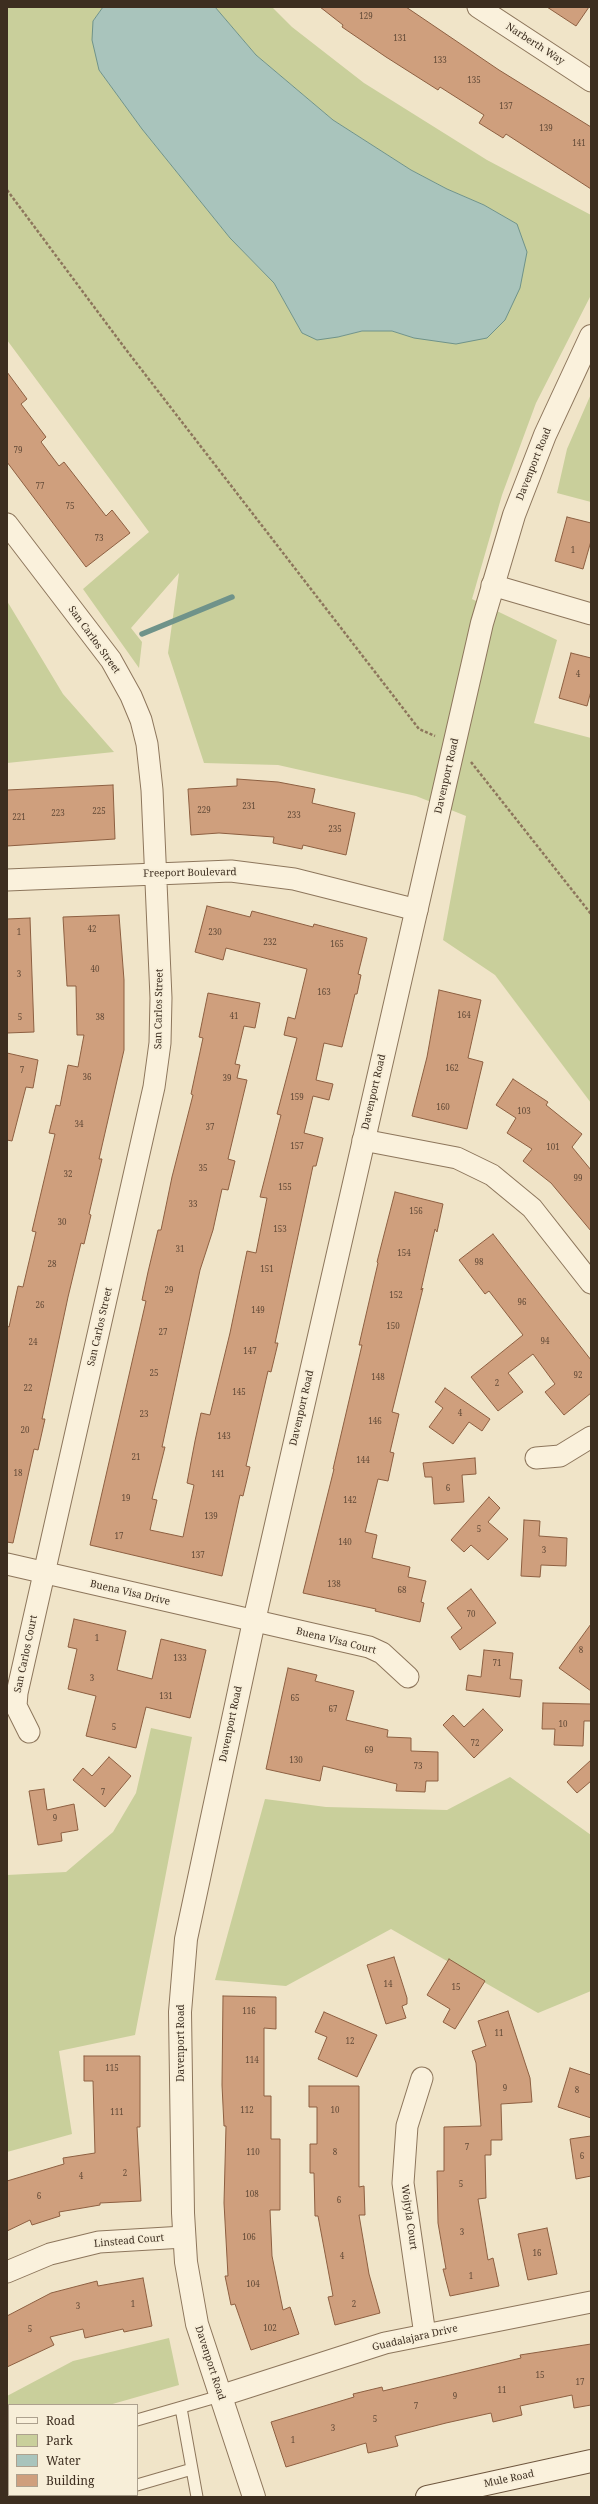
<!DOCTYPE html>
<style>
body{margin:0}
#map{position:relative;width:598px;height:2504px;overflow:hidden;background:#f0e4c8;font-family:"Noto Serif",serif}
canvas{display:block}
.frame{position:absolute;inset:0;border:8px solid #3d2e20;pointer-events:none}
.legend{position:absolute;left:8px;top:2404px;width:130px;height:92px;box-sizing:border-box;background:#f7eed8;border:1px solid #ada18e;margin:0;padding:5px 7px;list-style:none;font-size:12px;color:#3d2e20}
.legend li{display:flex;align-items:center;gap:8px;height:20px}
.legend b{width:20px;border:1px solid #ada18e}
</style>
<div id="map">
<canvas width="598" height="2504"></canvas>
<div class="frame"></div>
<ul class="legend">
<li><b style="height:5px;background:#faf1dc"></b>Road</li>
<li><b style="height:11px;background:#c9cf9b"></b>Park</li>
<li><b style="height:11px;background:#a9c4bc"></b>Water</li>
<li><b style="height:11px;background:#cf9f7d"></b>Building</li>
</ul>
</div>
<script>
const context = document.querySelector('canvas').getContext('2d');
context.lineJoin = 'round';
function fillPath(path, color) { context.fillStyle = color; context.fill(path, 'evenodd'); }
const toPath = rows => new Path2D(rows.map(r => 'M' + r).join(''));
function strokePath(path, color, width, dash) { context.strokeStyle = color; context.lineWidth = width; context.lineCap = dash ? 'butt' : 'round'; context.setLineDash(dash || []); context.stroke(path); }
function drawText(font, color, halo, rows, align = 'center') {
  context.font = font + ' "Noto Serif",serif'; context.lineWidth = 3.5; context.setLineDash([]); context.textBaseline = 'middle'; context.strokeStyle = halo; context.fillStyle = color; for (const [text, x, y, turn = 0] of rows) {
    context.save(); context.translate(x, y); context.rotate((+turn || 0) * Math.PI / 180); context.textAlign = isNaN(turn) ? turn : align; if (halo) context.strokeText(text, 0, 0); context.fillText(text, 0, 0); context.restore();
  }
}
const green = toPath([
 [7,7,103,7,93,21,99,70,142,129,230,238,274,283,302,333,338,337,362,331,392,331,414,338,517,224,484,205,447,189,411,170,333,120,256,55,215,7,272,7,292,27,364,83,487,160,591,215,591,295,536,403,502,495,472,599,557,640,534,723,591,738,591,1103,495,975,443,940,466,816,416,796,278,765,204,763,168,653,179,573,131,628,142,642,139,668,83,589,149,532,7,340],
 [591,394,591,502,557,493,567,449],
 [7,601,63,694,114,752,7,763],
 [151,1728,192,1737,135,2035,59,2051,72,2134,7,2152,7,1875,66,1872,113,1832,136,1793],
 [510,1777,591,1835,591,1991,538,2013,391,1929,286,1986,215,1980,265,1799,326,1807,447,1810],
 [169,2338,179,2385,109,2405,9,2405,9,2442,7,2443,7,2396,73,2361]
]);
const water = toPath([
 [103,7,215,7,256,55,333,120,411,170,447,189,484,205,517,224,527,252,520,288,505,320,487,338,456,344,414,338,392,331,362,331,338,337,317,340,302,333,274,283,230,238,142,129,99,70,92,40,93,21,103,7]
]);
const stream = toPath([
 [142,634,232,597]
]);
const building = toPath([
 [320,7,406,7,499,70,591,127,591,189,506,134,503,138,479,123,484,115,440,87,438,90,386,57,342,27,343,25,320,7],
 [547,7,589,7,576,26,547,7],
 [7,372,27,399,21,404,46,437,41,442,59,466,64,462,106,516,112,510,130,533,86,567,7,462,7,372],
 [567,517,591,523,591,541,583,569,555,561,567,517],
 [571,653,591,658,591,691,587,706,559,698,571,653],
 [237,779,278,782,315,789,312,803,355,813,346,855,303,845,302,849,273,843,274,837,219,833,191,835,188,789,237,786,237,779],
 [113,785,115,839,7,846,7,790,113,785],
 [207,906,250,917,252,911,313,927,314,924,367,938,358,974,361,975,357,994,355,994,342,1047,324,1043,316,1080,333,1084,329,1100,313,1096,304,1133,323,1138,316,1166,313,1166,275,1343,278,1343,271,1372,268,1371,246,1466,250,1467,243,1496,240,1495,222,1576,90,1545,146,1301,142,1300,148,1272,158,1230,161,1230,172,1177,193,1095,191,1094,203,1038,199,1037,208,993,260,1003,255,1028,244,1026,235,1064,240,1065,237,1078,247,1080,228,1159,235,1161,228,1190,222,1189,213,1230,200,1270,162,1447,165,1447,152,1499,157,1500,150,1530,183,1537,194,1485,187,1483,195,1441,201,1413,210,1415,230,1333,247,1251,256,1253,267,1198,260,1197,281,1115,277,1114,297,1038,284,1035,288,1017,295,1019,307,969,226,948,223,960,195,952,207,906],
 [119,915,124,980,124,1050,99,1159,102,1159,89,1214,91,1215,84,1244,81,1243,68,1297,42,1419,45,1419,38,1450,34,1449,13,1543,7,1542,7,1326,9,1327,18,1286,23,1287,36,1232,32,1231,55,1134,49,1133,56,1105,60,1106,68,1065,78,1067,84,1035,77,1035,76,986,67,986,63,917,119,915],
 [30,918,34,1032,7,1033,7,919,30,918],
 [439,990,481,1000,468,1058,483,1062,467,1129,412,1116,427,1057,439,990],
 [7,1053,38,1060,33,1088,26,1087,12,1141,7,1140,7,1053],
 [513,1079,548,1102,546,1105,582,1134,572,1147,591,1170,591,1231,551,1183,523,1161,532,1149,507,1133,516,1118,496,1105,513,1079],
 [395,1192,443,1204,437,1232,435,1229,421,1290,423,1288,392,1412,399,1414,390,1452,394,1453,388,1481,378,1479,365,1532,377,1535,372,1558,410,1567,408,1577,426,1581,421,1602,424,1603,420,1622,375,1611,376,1609,303,1593,334,1469,333,1469,362,1345,359,1345,378,1263,377,1262,395,1192],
 [493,1234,591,1360,591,1393,564,1415,545,1392,555,1384,533,1354,508,1373,523,1392,498,1411,471,1377,523,1335,489,1291,485,1294,459,1260,493,1234],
 [445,1388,490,1419,482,1431,469,1422,453,1444,429,1427,443,1408,435,1402,445,1388],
 [475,1458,476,1474,462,1475,464,1502,434,1504,432,1477,425,1477,423,1463,475,1458],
 [489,1497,500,1508,488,1522,508,1539,488,1560,471,1545,464,1552,451,1540,489,1497],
 [524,1520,540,1521,539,1536,567,1538,566,1566,541,1565,540,1577,521,1576,524,1520],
 [471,1589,496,1623,460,1650,451,1637,462,1628,447,1608,471,1589],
 [74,1619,126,1631,117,1670,152,1679,161,1639,206,1650,190,1718,146,1707,136,1748,86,1736,96,1696,68,1689,77,1649,68,1647,74,1619],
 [591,1624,591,1691,559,1668,591,1624],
 [484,1650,513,1653,510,1679,522,1680,520,1697,466,1690,468,1675,481,1677,484,1650],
 [288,1668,317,1675,315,1681,354,1691,346,1720,388,1730,387,1737,411,1738,411,1751,438,1752,438,1781,426,1781,425,1792,396,1791,397,1784,323,1766,320,1781,266,1769,288,1668],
 [543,1703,591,1704,591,1721,584,1721,583,1746,554,1745,555,1729,542,1729,543,1703],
 [483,1709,503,1730,474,1758,443,1725,453,1715,464,1727,483,1709],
 [109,1757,131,1776,105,1807,73,1780,83,1768,92,1776,109,1757],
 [591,1760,591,1781,577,1793,567,1782,591,1760],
 [44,1789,47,1810,74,1804,78,1830,61,1833,62,1841,38,1845,29,1791,44,1789],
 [394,1957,407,1998,407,2004,402,2006,406,2018,386,2024,367,1965,394,1957],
 [449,1959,485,1981,455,2029,443,2022,450,2009,427,1995,449,1959],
 [223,1996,276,1997,276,2029,264,2028,264,2096,271,2096,271,2139,280,2139,280,2210,270,2210,272,2256,283,2310,290,2307,299,2334,251,2350,235,2304,231,2305,225,2276,228,2276,224,2203,226,2126,224,2126,222,2085,223,1996],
 [508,2011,530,2078,532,2102,501,2104,502,2140,491,2140,491,2155,485,2155,486,2198,478,2199,488,2260,493,2258,499,2286,450,2296,443,2269,446,2269,438,2223,437,2171,444,2171,444,2127,481,2126,476,2063,472,2051,486,2046,478,2021,508,2011],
 [324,2012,377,2035,357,2077,318,2059,327,2037,315,2032,324,2012],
 [84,2056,140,2056,140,2127,137,2127,141,2201,100,2203,100,2205,59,2212,60,2216,32,2225,30,2220,7,2231,7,2181,64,2164,63,2158,95,2153,93,2081,84,2081,84,2056],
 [570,2068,591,2075,591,2118,558,2107,570,2068],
 [309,2086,359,2086,359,2187,364,2186,365,2215,359,2215,369,2274,380,2313,335,2325,328,2297,333,2296,318,2216,315,2216,314,2173,310,2173,310,2144,317,2144,317,2107,309,2107,309,2086],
 [591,2136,591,2176,576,2179,570,2139,591,2136],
 [547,2228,557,2274,528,2280,518,2234,547,2228],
 [143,2278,152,2326,124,2332,123,2329,85,2338,83,2329,50,2337,54,2345,7,2367,7,2316,51,2293,97,2281,98,2286,143,2278],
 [591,2344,591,2405,574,2408,572,2395,520,2406,522,2415,493,2422,491,2413,446,2423,395,2436,398,2446,368,2453,366,2443,286,2467,271,2422,354,2397,353,2394,382,2387,383,2391,521,2358,520,2355,591,2344]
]);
const path = toPath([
 [7,190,124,347,419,729,435,736],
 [471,762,591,914]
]);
const service = toPath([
 [181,2408,197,2497],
 [137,2420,220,2396],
 [7,2452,9,2451],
 [137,2485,192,2469],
 [48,2495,49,2497],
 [97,2497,104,2495]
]);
const minor = toPath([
 [478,7,591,81],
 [7,524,111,660,131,696,141,720,147,744,152,790,161,998,160,1043,154,1087,17,1693,16,1706,29,1732],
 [492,585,591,614],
 [7,880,231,871,294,879,417,910],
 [363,1140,457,1158,492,1175,532,1208,591,1283],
 [536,1458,560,1456,591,1437],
 [7,1564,369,1647,382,1653,408,1677],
 [422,2078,407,2126,403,2183,425,2335],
 [7,2272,50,2254,99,2242,184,2237],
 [220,2396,385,2343,591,2302]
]);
const tertiary = toPath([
 [254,2497,197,2324,186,2262,183,2213,180,2012,186,1939,254,1621,482,623,514,515,545,435,591,336]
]);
const secondary = toPath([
 [427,2497,591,2461]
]);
const numberNames = [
 ["129",366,17],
 ["131",400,39],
 ["133",440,61],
 ["135",474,81],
 ["137",506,107],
 ["139",546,129],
 ["141",579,144],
 ["79",18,451],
 ["77",40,487],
 ["75",70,507],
 ["73",99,539],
 ["1",573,551],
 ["4",578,675],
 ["231",249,807],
 ["229",204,811],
 ["225",99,812],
 ["223",58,814],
 ["233",294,816],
 ["221",19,818],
 ["235",335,830],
 ["42",92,930],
 ["1",19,933],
 ["230",215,933],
 ["232",270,943],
 ["165",337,945],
 ["40",95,970],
 ["3",19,975],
 ["163",324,993],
 ["164",464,1016],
 ["41",234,1017],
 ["5",20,1018],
 ["38",100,1018],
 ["162",452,1069],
 ["7",22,1071],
 ["36",87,1078],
 ["39",227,1079],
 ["159",297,1098],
 ["160",443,1108],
 ["103",524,1112],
 ["34",79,1125],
 ["37",210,1128],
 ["157",297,1147],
 ["101",553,1148],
 ["35",203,1169],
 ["32",68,1175],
 ["99",578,1179],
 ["155",285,1188],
 ["33",193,1205],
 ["156",416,1212],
 ["30",62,1223],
 ["153",280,1230],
 ["31",180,1250],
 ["154",404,1254],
 ["98",479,1263],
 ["28",52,1265],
 ["151",267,1270],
 ["29",169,1291],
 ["152",396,1296],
 ["96",522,1303],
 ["26",40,1306],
 ["149",258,1311],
 ["150",393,1327],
 ["27",163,1333],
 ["94",545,1342],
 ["24",33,1343],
 ["147",250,1352],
 ["25",154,1374],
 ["92",578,1376],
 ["148",378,1378],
 ["2",497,1384],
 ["22",28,1389],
 ["145",239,1393],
 ["4",460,1414],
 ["23",144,1415],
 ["146",375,1422],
 ["20",25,1431],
 ["143",224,1437],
 ["21",136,1458],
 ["144",363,1461],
 ["18",18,1474],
 ["141",218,1475],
 ["6",448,1489],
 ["19",126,1499],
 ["142",350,1501],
 ["139",211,1517],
 ["5",479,1530],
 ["17",119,1537],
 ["140",345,1543],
 ["3",544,1551],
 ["137",198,1556],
 ["138",334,1585],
 ["68",402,1591],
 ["70",471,1615],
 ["1",97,1639],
 ["8",581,1651],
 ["133",180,1659],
 ["71",497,1664],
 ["3",92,1679],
 ["131",166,1697],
 ["65",295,1699],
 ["67",333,1710],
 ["10",563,1725],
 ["5",114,1728],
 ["72",475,1744],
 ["69",369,1751],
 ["130",296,1761],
 ["73",418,1767],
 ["7",103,1793],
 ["9",55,1819],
 ["14",388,1985],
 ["15",456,1988],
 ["116",249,2012],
 ["11",499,2034],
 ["12",350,2042],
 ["114",252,2061],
 ["115",112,2069],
 ["9",505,2089],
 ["8",577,2091],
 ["112",247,2111],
 ["10",335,2111],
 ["111",117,2113],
 ["7",467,2148],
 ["110",253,2153],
 ["8",335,2153],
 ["6",582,2157],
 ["2",125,2174],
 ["4",81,2177],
 ["5",461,2185],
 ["108",252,2195],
 ["6",39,2197],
 ["6",339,2201],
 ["3",462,2233],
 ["106",249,2238],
 ["16",537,2254],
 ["4",342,2257],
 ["1",471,2277],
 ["104",253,2285],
 ["1",133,2305],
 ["2",354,2305],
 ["3",78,2307],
 ["102",270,2329],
 ["5",30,2330],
 ["15",540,2376],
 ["17",580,2383],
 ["11",502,2391],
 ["9",455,2397],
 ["7",416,2407],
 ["5",375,2420],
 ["3",333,2429],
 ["1",293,2441]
];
const streetNames = [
 ["Narberth Way",535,44,33],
 ["Davenport Road",534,464,-68],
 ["San Carlos Street",94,640,54],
 ["Davenport Road",447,776,-77],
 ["Freeport Boulevard",190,873,-1],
 ["San Carlos Street",159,1009,-89],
 ["Davenport Road",374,1092,-77],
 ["San Carlos Street",100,1327,-77],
 ["Davenport Road",302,1408,-77],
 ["Buena Visa Drive",130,1593,13],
 ["Buena Visa Court",336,1641,14],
 ["San Carlos Court",26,1654,-78],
 ["Davenport Road",231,1724,-78],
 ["Davenport Road",181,2043,-90],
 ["Wojtyla Court",409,2217,82],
 ["Linstead Court",129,2241,-5],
 ["Guadalajara Drive",415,2338,-13],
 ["Davenport Road",210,2363,72],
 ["Mule Road",509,2479,-12]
];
fillPath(green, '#c9cf9b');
fillPath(water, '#a9c4bc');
strokePath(water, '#6f938a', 1);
strokePath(stream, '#6f938a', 5.5);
fillPath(building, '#cf9f7d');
strokePath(building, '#8d5f41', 1);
strokePath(service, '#8d765c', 13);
strokePath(minor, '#8d765c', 23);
strokePath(tertiary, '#8d765c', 24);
strokePath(secondary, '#6f573f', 24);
strokePath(path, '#8d765c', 2.5, [3, 2]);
strokePath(service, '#faf1dc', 11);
strokePath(minor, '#faf1dc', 21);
strokePath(tertiary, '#faf1dc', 22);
strokePath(secondary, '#faf1dc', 22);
drawText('8px', '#624a37', null, numberNames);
drawText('10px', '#3d2e20', '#f7eed8', streetNames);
</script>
